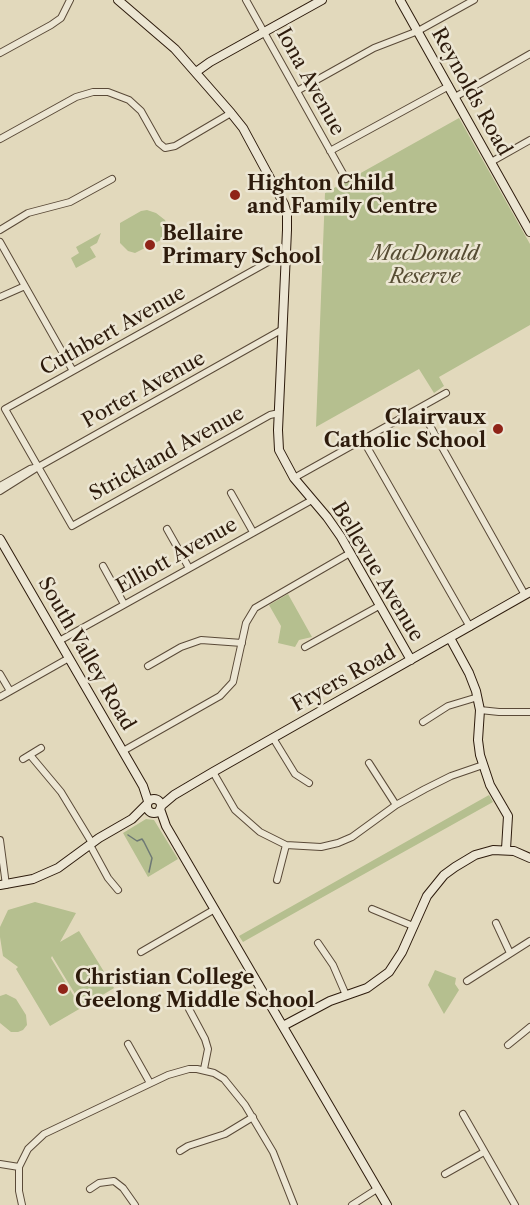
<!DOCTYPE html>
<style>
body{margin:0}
canvas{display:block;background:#e2d9bc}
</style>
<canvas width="530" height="1205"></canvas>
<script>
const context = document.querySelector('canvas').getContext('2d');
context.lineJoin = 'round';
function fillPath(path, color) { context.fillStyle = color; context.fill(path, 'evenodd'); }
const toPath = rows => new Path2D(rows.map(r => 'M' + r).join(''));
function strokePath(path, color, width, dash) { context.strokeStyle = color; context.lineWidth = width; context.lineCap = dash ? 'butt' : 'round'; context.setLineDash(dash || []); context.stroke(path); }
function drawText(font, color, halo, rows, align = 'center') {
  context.font = font + ' "Libre Caslon Text",serif'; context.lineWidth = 5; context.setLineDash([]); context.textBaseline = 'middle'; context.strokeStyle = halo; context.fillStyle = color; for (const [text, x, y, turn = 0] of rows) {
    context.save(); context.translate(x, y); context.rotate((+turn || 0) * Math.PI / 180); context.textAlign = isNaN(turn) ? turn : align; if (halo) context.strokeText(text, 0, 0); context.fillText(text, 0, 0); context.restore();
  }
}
const green = toPath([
 [459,118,530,244,530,325,439,377,444,386,434,393,419,369,316,427,325,193],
 [147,210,156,213,165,220,168,228,167,234,163,239,135,253,128,251,120,243,120,223,141,211],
 [101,233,97,243,90,247,96,257,76,268,71,258,79,253,76,247],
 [288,594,312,637,299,640,295,647,278,643,281,626,269,605],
 [489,795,493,802,314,902,243,942,239,936],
 [146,819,154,820,178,859,148,877,123,833],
 [35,902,76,913,60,942,79,931,114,988,83,1007,52,956,51,958,81,1008,50,1026,16,969,18,967,3,956,0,937,0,927,8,910],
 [435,970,456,978,455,984,459,990,444,1014,428,985],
 [6,994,16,999,26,1015,27,1025,23,1030,18,1032,11,1032,0,1023,0,996]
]);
const stream = toPath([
 [128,835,137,841,142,839,144,842,152,858,149,872]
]);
const street = toPath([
 [246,0,346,179],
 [0,53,51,25,61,18,70,0],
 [297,91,374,48,418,31,474,0],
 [455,97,530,54],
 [0,139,76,97,93,92,108,92,129,100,141,111,159,143,165,148,175,146,231,113],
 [330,151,449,86],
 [491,162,530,140],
 [0,230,28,213,70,202,112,179],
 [0,242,73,371],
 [0,297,25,286],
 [420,408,525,595],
 [279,413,270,415,72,526,5,409,286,252],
 [363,440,470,627],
 [294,478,446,393],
 [0,486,30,469,38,467],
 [0,491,38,467,283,329],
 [231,493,253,532],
 [167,529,189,568],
 [103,566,124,604],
 [59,641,312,500],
 [305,647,379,606],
 [148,666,181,647,201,640,242,643],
 [0,674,10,691],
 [0,697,69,658],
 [480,710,499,712,530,712],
 [423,722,448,706,478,697],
 [273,738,295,774,309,783],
 [123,751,220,696,233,682,246,623,255,608,350,553],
 [30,755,61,792,92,843],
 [23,759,41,748],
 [369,763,396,805],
 [213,772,235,810,260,832,286,845,321,847,338,843,352,837,396,805,425,789,451,776,483,765],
 [0,840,6,885],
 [90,845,108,878,118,890],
 [277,880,286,845],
 [372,909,413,926],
 [496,923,510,953],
 [318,943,333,965,346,995],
 [141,952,215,909],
 [467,981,530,941],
 [189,1009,205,1039,208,1049,204,1069],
 [128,1044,150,1083],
 [508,1045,530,1027],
 [463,1114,515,1205],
 [180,1151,188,1146,225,1134,253,1117],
 [0,1164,19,1167],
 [445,1174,484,1152],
 [90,1189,99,1183,114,1181,123,1188,135,1205],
 [22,1205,19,1191,19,1167,28,1149,44,1134,168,1075,189,1069,197,1069,214,1073,224,1079,245,1105,273,1152,294,1205],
 [352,1205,377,1189]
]);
const secondary = toPath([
 [118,0,175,49,231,113,243,128,284,204,287,214,287,230,278,430,279,450,294,478,327,517,341,537,411,660],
 [400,0,530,232],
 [196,72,210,62,322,0],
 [0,539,143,786,148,801],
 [450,638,469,673,476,691,480,710,478,740,480,755,490,785,508,816,506,849],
 '147 806a7 7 0 1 1 14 0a7 7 0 1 1-14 0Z',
 [161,806,174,795,213,772,530,592],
 [160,809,166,826,387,1205],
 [0,885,33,879,58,868,99,838,132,819,147,804],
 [283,1026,330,1001,367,988,389,972,402,952,427,896,444,875,455,867,475,855,493,850,514,851,530,858]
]);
const markers = [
 [235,195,6,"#8f2418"],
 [150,245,6,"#8f2418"],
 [498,429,6,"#8f2418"],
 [63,989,6,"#8f2418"]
];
const streetNames = [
 ["Iona Avenue",310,82,61],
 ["Reynolds Road",471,92,61],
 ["Cuthbert Avenue",113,331,-29],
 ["Porter Avenue",144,390,-29],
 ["Strickland Avenue",167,454,-29],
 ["Elliott Avenue",177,556,-29],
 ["Bellevue Avenue",377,572,59],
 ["South Valley Road",86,654,60],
 ["Fryers Road",344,679,-29]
];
const poiNames = [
 ["Highton Child",247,184],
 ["and Family Centre",247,207],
 ["Bellaire",162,234],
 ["Primary School",162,257],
 ["Clairvaux",486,418,"right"],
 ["Catholic School",486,441,"right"],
 ["Christian College",75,978],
 ["Geelong Middle School",75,1001]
];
const parkNames = [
 ["MacDonald",425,254],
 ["Reserve",425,277]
];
fillPath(green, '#b5bf8f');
strokePath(stream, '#6e7975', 1.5);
strokePath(street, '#5a4a38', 8);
strokePath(secondary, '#2d1b0c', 10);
strokePath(street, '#ece6d3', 6);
strokePath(secondary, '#ece6d3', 8);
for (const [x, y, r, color] of markers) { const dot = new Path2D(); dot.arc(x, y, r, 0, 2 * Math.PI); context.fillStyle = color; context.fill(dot); strokePath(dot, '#ece6d3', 2); }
drawText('20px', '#2d1b0c', '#ece6d3', streetNames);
drawText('bold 20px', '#2d1b0c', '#ece6d3', poiNames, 'left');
drawText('italic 20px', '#564c33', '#ece6d3', parkNames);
</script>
